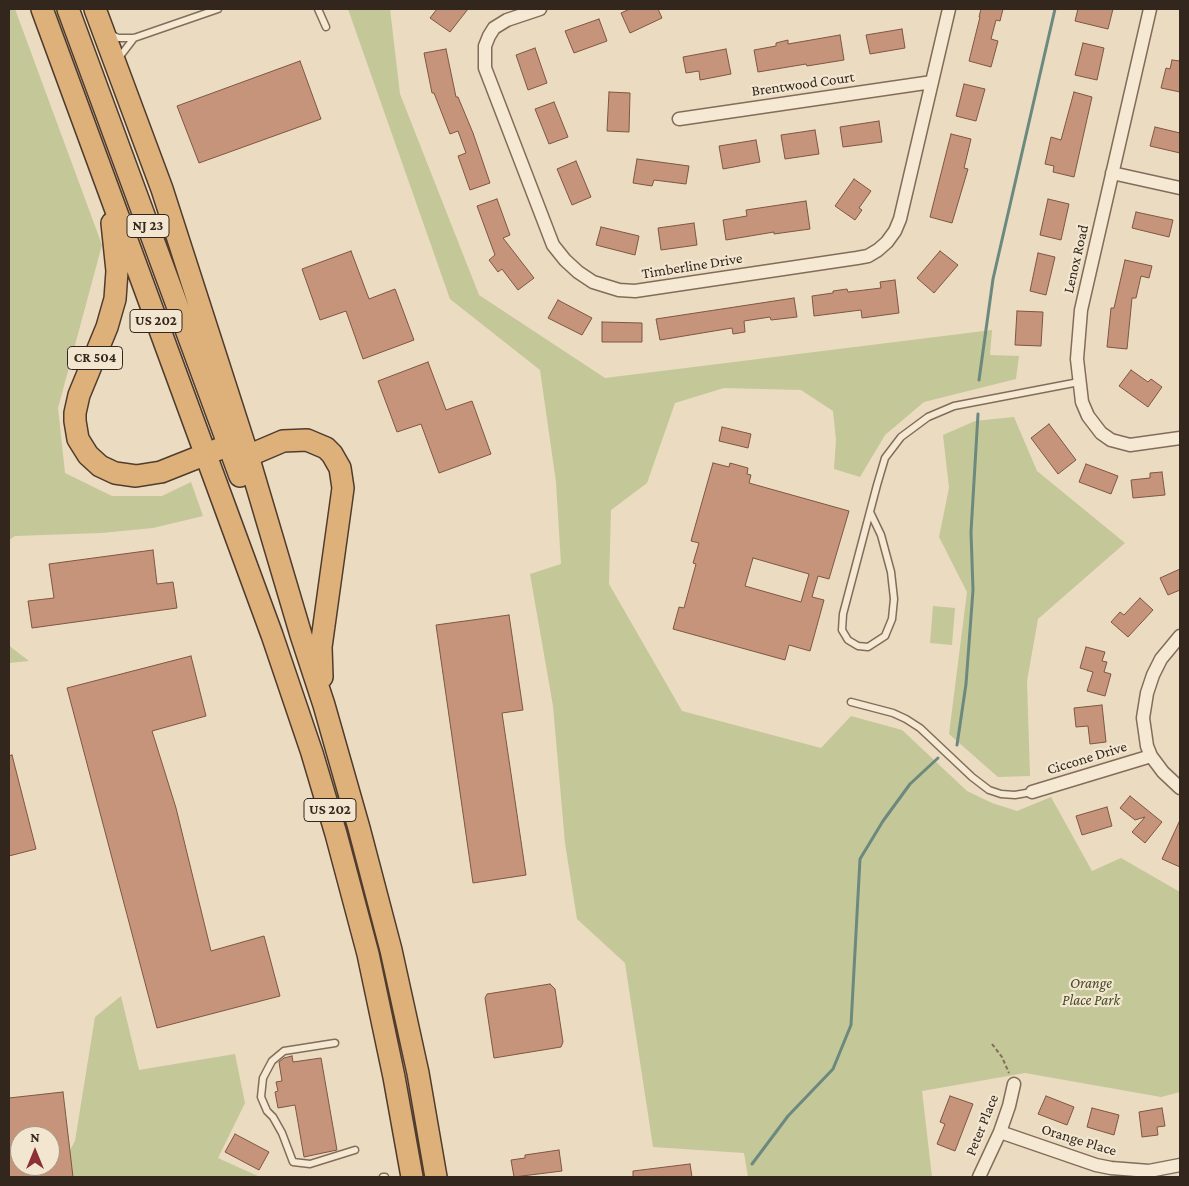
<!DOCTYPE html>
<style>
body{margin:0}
#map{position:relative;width:1189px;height:1186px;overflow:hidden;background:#eadbc1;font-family:"Crimson Pro",serif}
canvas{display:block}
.frame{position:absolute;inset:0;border:10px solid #33261d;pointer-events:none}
.north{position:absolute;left:10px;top:1126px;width:50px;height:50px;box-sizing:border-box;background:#f2e6d0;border:1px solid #a69988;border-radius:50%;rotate:0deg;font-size:14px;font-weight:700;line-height:20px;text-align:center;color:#33261d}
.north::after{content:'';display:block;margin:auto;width:18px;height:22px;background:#8c2f36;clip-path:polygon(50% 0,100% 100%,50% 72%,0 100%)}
</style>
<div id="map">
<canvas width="1189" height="1186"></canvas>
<div class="frame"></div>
<div class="north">N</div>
</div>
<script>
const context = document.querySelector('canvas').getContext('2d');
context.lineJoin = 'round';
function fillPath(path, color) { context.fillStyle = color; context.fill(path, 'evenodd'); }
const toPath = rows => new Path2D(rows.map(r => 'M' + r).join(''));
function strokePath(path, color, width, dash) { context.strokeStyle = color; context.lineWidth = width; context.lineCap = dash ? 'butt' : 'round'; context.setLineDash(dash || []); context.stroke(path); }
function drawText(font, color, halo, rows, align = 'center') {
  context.font = font + ' "Crimson Pro",serif'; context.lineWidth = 4.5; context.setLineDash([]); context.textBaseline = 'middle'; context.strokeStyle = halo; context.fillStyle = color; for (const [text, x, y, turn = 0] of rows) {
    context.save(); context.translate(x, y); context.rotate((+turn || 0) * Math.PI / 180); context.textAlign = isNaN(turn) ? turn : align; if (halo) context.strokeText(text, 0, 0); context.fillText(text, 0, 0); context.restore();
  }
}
const green = toPath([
 [9,9,15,9,102,245,58,408,65,473,112,496,162,496,191,482,203,516,153,528,101,533,15,536,9,540],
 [348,9,390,9,400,94,479,295,605,378,992,330,990,355,1019,356,1016,379,924,402,885,435,860,477,834,469,836,440,833,411,801,390,724,388,675,403,647,483,611,510,609,584,682,711,821,748,851,716,902,730,967,791,992,803,1017,811,1051,797,1092,871,1121,858,1180,892,1180,1092,1161,1097,1025,1073,922,1091,932,1177,748,1177,744,1153,653,1147,625,963,577,919,565,843,553,706,530,574,561,564,556,482,540,370,450,299],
 [1014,417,1037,471,1125,543,1038,619,1027,681,1030,776,998,777,949,734,967,592,939,537,949,488,943,435,975,421],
 [933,606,955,608,952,645,930,643],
 [9,645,12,648,29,661,9,663],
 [121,996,139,1070,235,1054,245,1103,218,1158,260,1177,53,1177,56,1175,75,1141,95,1017]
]);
const stream = toPath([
 [979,380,993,279,1055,9],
 [957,745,966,684,973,590,971,532,978,414],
 [752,1164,788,1116,833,1069,851,1025,860,859,883,821,910,784,938,758]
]);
const building = toPath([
 [437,9,468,9,450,32,430,18,437,9],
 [630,9,658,9,662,18,630,33,621,13,630,9],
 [981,9,1003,9,1000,21,996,20,991,39,998,41,991,67,969,61,980,17,979,17,981,9],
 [1078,9,1113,9,1108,29,1075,21,1078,9],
 [599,19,607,41,574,53,565,31,599,19],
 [902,29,905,48,870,54,866,35,902,29],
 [840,35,844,60,807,66,806,64,758,72,754,50,776,46,776,43,788,40,788,44,840,35],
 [1083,43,1104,48,1097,80,1075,75,1083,43],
 [535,48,547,83,528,90,516,55,535,48],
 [446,49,456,97,458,97,473,133,490,183,470,190,458,156,466,153,458,131,450,134,434,93,432,93,424,53,446,49],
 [726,49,731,74,700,80,699,71,686,73,683,57,726,49],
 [1172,60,1180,61,1180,92,1161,88,1166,68,1170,69,1172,60],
 [300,61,321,119,199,163,177,106,300,61],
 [964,84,985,89,976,121,956,116,964,84],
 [609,92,630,93,629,132,607,131,609,92],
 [1074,92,1092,97,1074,177,1053,172,1054,166,1045,164,1051,137,1061,140,1074,92],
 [554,102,568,137,549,144,535,109,554,102],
 [879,121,882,142,843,147,840,127,879,121],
 [1155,127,1180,133,1180,153,1150,146,1155,127],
 [815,130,819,154,785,159,781,135,815,130],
 [951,134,971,139,964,168,968,169,952,223,930,217,951,134],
 [756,140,760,162,723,169,719,146,756,140],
 [637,159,689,166,686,184,654,180,652,186,633,183,637,159],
 [576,161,591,197,572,205,557,169,576,161],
 [854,179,871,191,859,208,862,210,855,220,835,206,854,179],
 [497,199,510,235,503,238,534,278,518,290,502,269,498,272,489,260,495,255,477,206,497,199],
 [1048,199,1069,204,1061,240,1040,235,1048,199],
 [806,201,810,229,774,234,774,232,726,240,723,220,747,216,746,210,806,201],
 [1136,212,1173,220,1169,237,1132,228,1136,212],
 [694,223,697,245,661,250,658,228,694,223],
 [601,227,639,236,635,255,596,245,601,227],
 [351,251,369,299,395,289,414,340,363,359,346,311,320,320,302,269,351,251],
 [940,251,958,265,934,293,917,278,940,251],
 [1038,253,1055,257,1046,295,1030,291,1038,253],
 [1125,260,1152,266,1149,278,1141,276,1136,298,1132,298,1127,349,1107,347,1111,308,1114,308,1125,260],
 [895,280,899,313,862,318,861,310,814,316,812,296,833,293,833,291,847,289,848,292,881,288,880,282,895,280],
 [794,298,797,317,771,320,770,317,744,321,745,332,733,334,732,328,660,340,656,319,794,298],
 [558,300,592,318,582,335,548,318,558,300],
 [1017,311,1043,312,1041,346,1015,345,1017,311],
 [602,322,642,323,642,342,602,342,602,322],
 [428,362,446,410,472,401,491,454,439,473,421,424,397,432,378,381,428,362],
 [1131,370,1148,382,1151,379,1162,387,1148,407,1119,386,1131,370],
 [1049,424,1076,460,1058,474,1031,438,1049,424],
 [722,427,751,434,748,448,719,441,722,427],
 [713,463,729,467,730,463,748,468,747,474,751,475,749,483,849,511,829,579,818,576,812,597,824,600,810,651,789,645,785,660,673,629,679,607,684,608,696,564,693,563,699,543,691,541,713,463],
 [753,558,809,574,801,602,745,586,753,558],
 [1086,464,1118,476,1111,494,1079,482,1086,464],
 [1162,472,1165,495,1133,498,1131,480,1150,478,1150,473,1162,472],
 [153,550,157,584,173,582,177,608,32,628,28,601,54,598,49,564,153,550],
 [1180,569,1180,590,1168,595,1160,578,1180,569],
 [1140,598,1153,610,1128,637,1111,622,1120,612,1124,615,1140,598],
 [509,615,523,710,502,713,526,875,473,883,436,625,509,615],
 [1086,647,1105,652,1102,661,1107,662,1104,672,1111,674,1105,696,1087,691,1093,672,1080,668,1086,647],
 [191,656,206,716,152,731,176,808,211,951,264,936,280,996,157,1028,67,688,191,656],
 [1102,705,1106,742,1090,744,1088,726,1076,727,1074,708,1102,705],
 [12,755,36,849,9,856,9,756,12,755],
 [1130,796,1162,822,1145,843,1132,832,1145,817,1135,820,1120,808,1130,796],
 [1107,807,1112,826,1082,835,1076,816,1107,807],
 [1180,820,1180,867,1162,859,1180,820],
 [550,984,555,989,563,1042,561,1047,494,1058,485,998,487,994,550,984],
 [292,1056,293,1062,321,1058,337,1150,304,1157,295,1105,278,1108,275,1092,278,1091,276,1082,282,1081,279,1062,284,1058,292,1056],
 [63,1092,73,1177,9,1177,9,1098,63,1092],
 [20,1136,50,1136,50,1166,20,1166,20,1136],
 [950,1096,973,1104,955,1151,937,1144,945,1124,940,1122,950,1096],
 [1046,1096,1074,1107,1067,1125,1038,1114,1046,1096],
 [1092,1108,1119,1115,1114,1135,1087,1127,1092,1108],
 [1162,1108,1165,1126,1157,1127,1158,1135,1142,1137,1139,1112,1162,1108],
 [235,1134,269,1152,259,1170,225,1152,235,1134],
 [559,1150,562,1171,514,1177,511,1160,525,1158,525,1155,559,1150],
 [690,1164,692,1177,633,1177,633,1171,690,1164]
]);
const path = toPath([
 [992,1044,1002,1057,1009,1073]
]);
const service = toPath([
 [318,9,326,27],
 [110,34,118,38,134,38,218,9],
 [118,59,134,38],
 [870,512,881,535,891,572,894,599,892,619,885,636,868,647,858,646,848,640,842,630,843,614,877,485,885,458,901,437,928,417,954,406,1079,382],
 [851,702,893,713,906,719,920,728,972,777,989,790,1001,794,1015,795,1032,792],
 [335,1043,284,1051,272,1061,263,1078,261,1097,267,1111,273,1117,282,1133,293,1162,310,1164,355,1150],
 [383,1177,385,1177]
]);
const minor = toPath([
 [540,9,507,20,494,28,489,36,485,46,485,68,553,245,565,260,578,272,593,282,619,290,635,291,857,258,868,256,878,250,887,242,895,231,900,219,949,9],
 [1150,9,1081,310,1077,359,1082,402,1088,416,1101,433,1111,440,1130,445,1180,438],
 [679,119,932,82],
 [1112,173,1180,188],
 [1180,636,1161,659,1153,675,1147,693,1143,718,1147,746,1151,756,1163,772,1180,788],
 [1032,792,1151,756],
 [1000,1132,1096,1165,1111,1168,1149,1171,1180,1165],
 [979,1177,1000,1132,1009,1106,1014,1084]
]);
const trunk = toPath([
 [42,9,272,635,312,753,336,834,368,954,394,1077,412,1177],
 [68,9,240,476],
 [95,9,162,189,248,456,301,635,324,705,359,828,391,950,418,1073,436,1177],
 [112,223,117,271,115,299,107,327,79,395,75,413,75,421,78,439,88,455,100,466,115,473,136,476,161,472,219,449],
 [236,461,283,441,307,440,326,448,332,454,340,468,343,488,340,510,321,647,322,677]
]);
const shields = [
 [148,226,42],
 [156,321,52],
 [95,358,55],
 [330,810,52]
];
const shieldNames = [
 ["NJ 23",148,226],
 ["US 202",156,321],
 ["CR 504",95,358],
 ["US 202",330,810]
];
const streetNames = [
 ["Brentwood Court",803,84,-8],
 ["Lenox Road",1076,259,-77],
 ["Timberline Drive",692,266,-9],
 ["Ciccone Drive",1087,758,-17],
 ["Peter Place",982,1125,-68],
 ["Orange Place",1079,1140,17]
];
const parkNames = [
 ["Orange",1091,983],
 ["Place Park",1091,1000]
];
fillPath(green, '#c4c797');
strokePath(stream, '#6c8980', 3);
fillPath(building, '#c5947a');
strokePath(building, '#7f5642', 1);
strokePath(service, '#826d5a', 9);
strokePath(minor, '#826d5a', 15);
strokePath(trunk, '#503c2e', 24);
strokePath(path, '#826d5a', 2, [4, 2.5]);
strokePath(service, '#f5e9d4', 6);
strokePath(minor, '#f5e9d4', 12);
strokePath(trunk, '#dfb17a', 21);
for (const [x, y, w] of shields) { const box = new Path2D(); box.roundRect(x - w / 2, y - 11.5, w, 23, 4); context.fillStyle = '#f2e6d0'; context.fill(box); strokePath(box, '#33261d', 1); }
drawText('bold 14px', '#33261d', null, shieldNames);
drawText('15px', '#33261d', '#f2e6d0', streetNames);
drawText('italic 15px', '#464d26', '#f2e6d0', parkNames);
</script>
